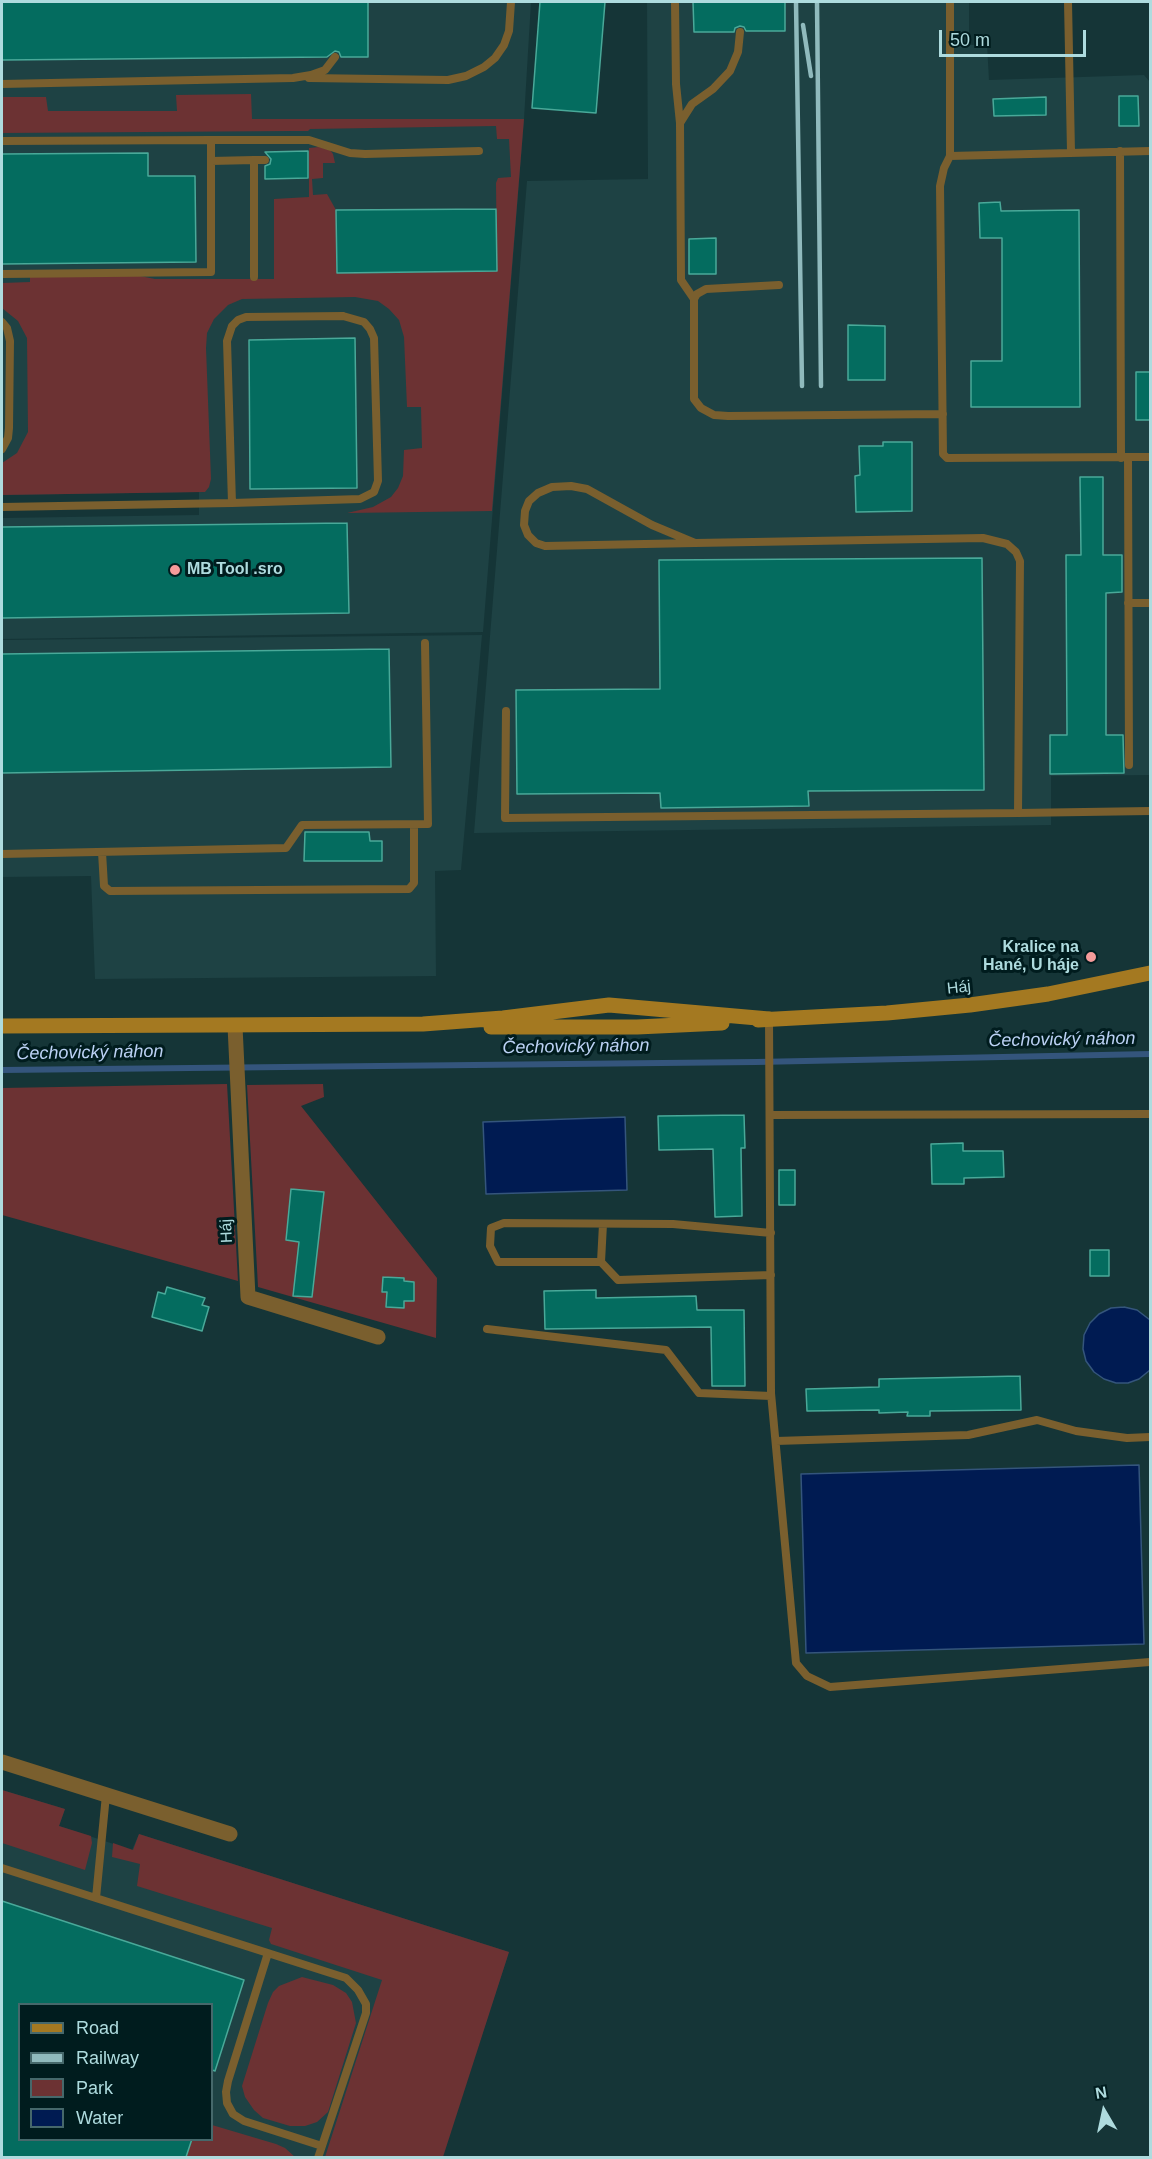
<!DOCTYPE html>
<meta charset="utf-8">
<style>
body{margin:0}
#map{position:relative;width:1152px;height:2159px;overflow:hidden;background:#153537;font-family:Arial,sans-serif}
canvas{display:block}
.frame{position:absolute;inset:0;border:3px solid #aedbde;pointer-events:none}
.legend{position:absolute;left:18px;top:2003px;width:195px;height:138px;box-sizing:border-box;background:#001c1e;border:2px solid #46686b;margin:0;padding:8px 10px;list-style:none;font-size:18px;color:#aedbde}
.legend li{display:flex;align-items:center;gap:12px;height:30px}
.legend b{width:30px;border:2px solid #46686b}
.north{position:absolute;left:1074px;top:2081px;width:60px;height:60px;-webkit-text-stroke:4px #001c1e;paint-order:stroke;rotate:351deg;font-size:16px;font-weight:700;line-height:24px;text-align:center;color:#aedbde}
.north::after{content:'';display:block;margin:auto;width:21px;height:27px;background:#aedbde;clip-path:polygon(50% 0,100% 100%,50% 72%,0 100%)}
.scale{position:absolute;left:939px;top:30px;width:147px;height:27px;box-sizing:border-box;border:3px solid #aedbde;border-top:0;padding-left:8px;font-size:18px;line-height:21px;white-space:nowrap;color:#aedbde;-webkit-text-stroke:4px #001c1e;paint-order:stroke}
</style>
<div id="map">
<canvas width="1152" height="2159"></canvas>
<div class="frame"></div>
<ul class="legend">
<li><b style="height:8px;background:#a47921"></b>Road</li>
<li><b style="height:8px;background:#90babd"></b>Railway</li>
<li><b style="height:16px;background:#6c3233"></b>Park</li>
<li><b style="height:16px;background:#001b52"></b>Water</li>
</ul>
<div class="north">N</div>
<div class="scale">50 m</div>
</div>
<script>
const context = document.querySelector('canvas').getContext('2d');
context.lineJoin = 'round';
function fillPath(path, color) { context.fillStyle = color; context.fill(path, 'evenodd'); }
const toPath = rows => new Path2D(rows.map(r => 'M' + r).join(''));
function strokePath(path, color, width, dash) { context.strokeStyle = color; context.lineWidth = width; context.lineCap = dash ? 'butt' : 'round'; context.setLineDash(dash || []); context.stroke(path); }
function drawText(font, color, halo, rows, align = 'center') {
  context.font = font + ' Arial,sans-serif'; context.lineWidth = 6; context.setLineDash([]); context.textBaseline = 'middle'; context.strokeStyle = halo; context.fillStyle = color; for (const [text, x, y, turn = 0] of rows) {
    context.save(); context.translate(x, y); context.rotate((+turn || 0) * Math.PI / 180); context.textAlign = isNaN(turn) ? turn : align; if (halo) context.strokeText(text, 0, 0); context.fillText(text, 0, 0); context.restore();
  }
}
const built = toPath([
 [2,2,531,2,524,119,483,632,2,639,2,518,199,515,199,492,2,495],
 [647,2,969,2,969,45,987,44,989,80,1144,75,1150,82,1150,775,1051,776,1051,825,474,833,527,181,648,179],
 [482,635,461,870,435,871,436,976,95,979,91,876,2,877,2,640],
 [2,1790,65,1809,59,1826,132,1850,139,1834,509,1952,442,2157,2,2157],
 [20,2004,212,2004,212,2140,20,2140]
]);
const green = toPath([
 [251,94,252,119,524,119,492,511,347,513,373,507,391,497,398,488,403,476,404,450,422,448,421,407,407,407,404,337,399,320,389,309,378,301,355,297,242,299,228,305,214,319,207,333,206,348,211,479,209,487,205,492,2,495,2,463,17,453,28,432,27,338,18,321,2,308,2,283,30,282,30,277,135,275,155,279,274,279,274,199,309,197,309,148,319,147,330,150,333,154,335,163,323,163,323,178,312,179,313,195,327,194,336,210,337,273,497,271,496,183,498,178,511,177,509,139,497,139,496,126,310,129,308,131,292,131,2,133,2,97,46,97,48,111,177,111,176,95],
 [227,1084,238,1281,2,1215,2,1088],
 [323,1084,324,1097,301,1106,437,1278,436,1338,258,1287,247,1085],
 [2,1790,65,1809,59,1826,91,1836,92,1843,85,1870,2,1843],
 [139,1834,509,1952,443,2157,325,2157,382,1980,271,1944,269,1940,272,1928,137,1886,140,1864,112,1857,113,1843,133,1850],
 [302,1977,333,1985,346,1993,352,2002,356,2023,328,2112,317,2122,305,2126,290,2126,263,2118,254,2110,245,2097,242,2086,268,2003,273,1992,279,1986],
 [212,2125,276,2144,285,2148,295,2157,186,2157,192,2140,212,2140]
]);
const water = toPath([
 [625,1117,627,1190,486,1194,483,1122,625,1117],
 [1124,1307,1137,1310,1150,1320,1150,1370,1139,1379,1128,1383,1116,1383,1104,1379,1094,1372,1086,1361,1083,1349,1084,1335,1090,1323,1099,1314,1111,1308,1124,1307],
 [1139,1465,1144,1644,806,1653,801,1474,1139,1465]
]);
const stream = toPath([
 [2,1070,756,1062,1150,1054]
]);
const building = toPath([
 [2,2,368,2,368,57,341,57,339,52,335,51,327,57,2,60,2,2],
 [540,2,605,2,596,113,532,108,540,2],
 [693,2,785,2,785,31,746,31,744,27,740,26,735,28,734,32,694,32,693,2],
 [1119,96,1138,96,1139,126,1119,126,1119,96],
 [1046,97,1046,115,994,116,993,99,1046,97],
 [308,151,308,178,265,179,265,166,270,164,271,159,265,152,308,151],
 [148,153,148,176,195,176,196,262,2,264,2,154,148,153],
 [1000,202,1001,211,1079,210,1080,407,971,407,971,361,1002,361,1002,238,980,238,979,203,1000,202],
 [496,209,497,271,337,273,336,210,496,209],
 [716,238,716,274,689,274,689,239,716,238],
 [848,325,885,326,885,380,848,380,848,325],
 [355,338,357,488,250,489,249,340,355,338],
 [1136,372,1150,372,1150,420,1136,420,1136,372],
 [883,442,912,442,912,511,856,512,855,476,860,475,859,446,883,446,883,442],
 [1080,477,1103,477,1103,555,1122,555,1122,592,1106,593,1106,735,1123,735,1124,773,1050,774,1050,735,1067,735,1066,555,1081,555,1080,477],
 [347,523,349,613,2,618,2,527,347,523],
 [982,558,984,790,808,791,809,806,661,808,660,793,517,794,516,690,660,689,659,560,982,558],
 [389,649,391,767,2,773,2,654,389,649],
 [305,832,369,832,370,841,382,841,382,861,304,861,305,832],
 [744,1115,745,1148,741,1148,742,1216,715,1217,713,1149,659,1150,658,1116,744,1115],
 [963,1143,963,1151,1003,1151,1004,1177,964,1178,964,1184,932,1184,931,1144,963,1143],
 [779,1170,795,1170,795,1205,779,1205,779,1170],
 [291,1189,324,1192,312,1297,293,1296,299,1242,286,1240,291,1189],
 [1090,1250,1109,1250,1109,1276,1090,1276,1090,1250],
 [383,1277,404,1278,404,1281,414,1282,414,1301,404,1301,404,1308,386,1307,387,1292,382,1292,383,1277],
 [167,1287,205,1298,202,1305,209,1307,202,1331,152,1317,158,1292,165,1294,167,1287],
 [596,1290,596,1298,696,1296,697,1310,744,1310,745,1386,712,1386,711,1327,545,1329,544,1291,596,1290],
 [1020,1376,1021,1410,930,1411,930,1416,907,1416,908,1412,879,1413,879,1410,807,1411,806,1389,879,1387,879,1379,1020,1376],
 [2,1901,244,1980,215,2071,212,2070,212,2004,20,2004,20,2139,192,2139,186,2157,2,2157,2,1901]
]);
const lane = toPath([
 [675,2,676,84,680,123],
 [950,2,950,156,944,168,940,186,943,454,947,458,1128,457,1129,765],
 [1068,2,1071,152],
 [309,78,448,80,466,76,484,67,495,58,504,45,509,31,511,2],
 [2,84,293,78,311,75,325,70,335,57],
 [211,140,309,140,350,153,365,154,479,151],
 [2,141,211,140,211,272,2,274],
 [1120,151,1121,458],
 [950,156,1150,151],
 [254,160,265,160],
 [211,161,254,160,254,277],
 [779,285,706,289,697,294,694,299,694,399,701,408,714,415,728,416,943,414],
 [694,299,681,280,680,123,692,104,713,89,730,71,738,52,740,32],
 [343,316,364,322,370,329,374,338,378,481,374,492,360,499,232,503,227,341,232,326,238,320,246,317,343,316],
 [2,322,7,328,10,341,9,428,8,438,2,449],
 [1128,457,1150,457],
 [2,507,232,503],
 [695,543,545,546,536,543,528,535,524,525,525,511,529,501,538,493,552,487,571,486,587,489,652,525,695,543,983,538,1007,544,1016,552,1020,561,1018,813,1150,811],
 [1128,603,1150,603],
 [506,711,505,818,1018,813],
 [102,852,104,886,110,891,409,889,414,883,414,825],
 [2,854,286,848,302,825,428,824,425,643],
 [769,1019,771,1393,796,1663,807,1676,830,1687,1150,1662],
 [771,1115,1150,1114],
 [601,1262,603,1224],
 [771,1275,618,1280,601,1262,498,1262,490,1246,491,1228,504,1223,673,1224,771,1233],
 [487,1329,666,1350,699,1393,771,1396],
 [776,1441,968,1435,1037,1420,1076,1431,1127,1438,1150,1437],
 [2,1868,346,1978,358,1990,366,2004,366,2013,318,2158],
 [96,1898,106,1795],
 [268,1953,228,2081,226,2092,227,2103,233,2114,244,2121,322,2146]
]);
const street = toPath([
 [235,1026,248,1297,378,1337],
 [2,1762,230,1834]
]);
const secondary = toPath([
 [758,1020,887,1013,970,1005,1048,994,1150,973],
 [2,1026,423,1024,503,1018,609,1005,769,1019],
 [491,1027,637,1027,722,1023]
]);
const rail = toPath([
 [796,2,802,386],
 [817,2,821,386],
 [803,25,811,76]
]);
const markers = [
 [175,570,6,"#f59b9a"],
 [1091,957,6,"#f59b9a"]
];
const poiNames = [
 ["MB Tool .sro",187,570],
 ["Kralice na",1079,948,"right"],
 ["Hané, U háje",1079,966,"right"]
];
const streetNames = [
 ["Háj",959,988,-6],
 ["Háj",227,1231,-93]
];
const waterNames = [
 ["Čechovický náhon",1062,1040,-1],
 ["Čechovický náhon",576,1047,-1],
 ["Čechovický náhon",90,1053,-1]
];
fillPath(built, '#1e4244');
fillPath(green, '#6c3233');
fillPath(water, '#001b52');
strokePath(water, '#34557c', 1.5);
strokePath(stream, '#34557c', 6);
fillPath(building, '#046c5f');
strokePath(building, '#49a999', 1.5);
strokePath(lane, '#7a5f2e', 8);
strokePath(street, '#7a5f2e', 15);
strokePath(secondary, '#a47921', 15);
strokePath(rail, '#90babd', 4.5);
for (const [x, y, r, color] of markers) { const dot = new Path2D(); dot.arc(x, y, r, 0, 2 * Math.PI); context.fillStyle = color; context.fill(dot); strokePath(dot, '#001c1e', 2); }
drawText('bold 16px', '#aedbde', '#001c1e', poiNames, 'left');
drawText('16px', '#aedbde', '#001c1e', streetNames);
drawText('italic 18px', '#bbd1f4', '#001c1e', waterNames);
</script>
